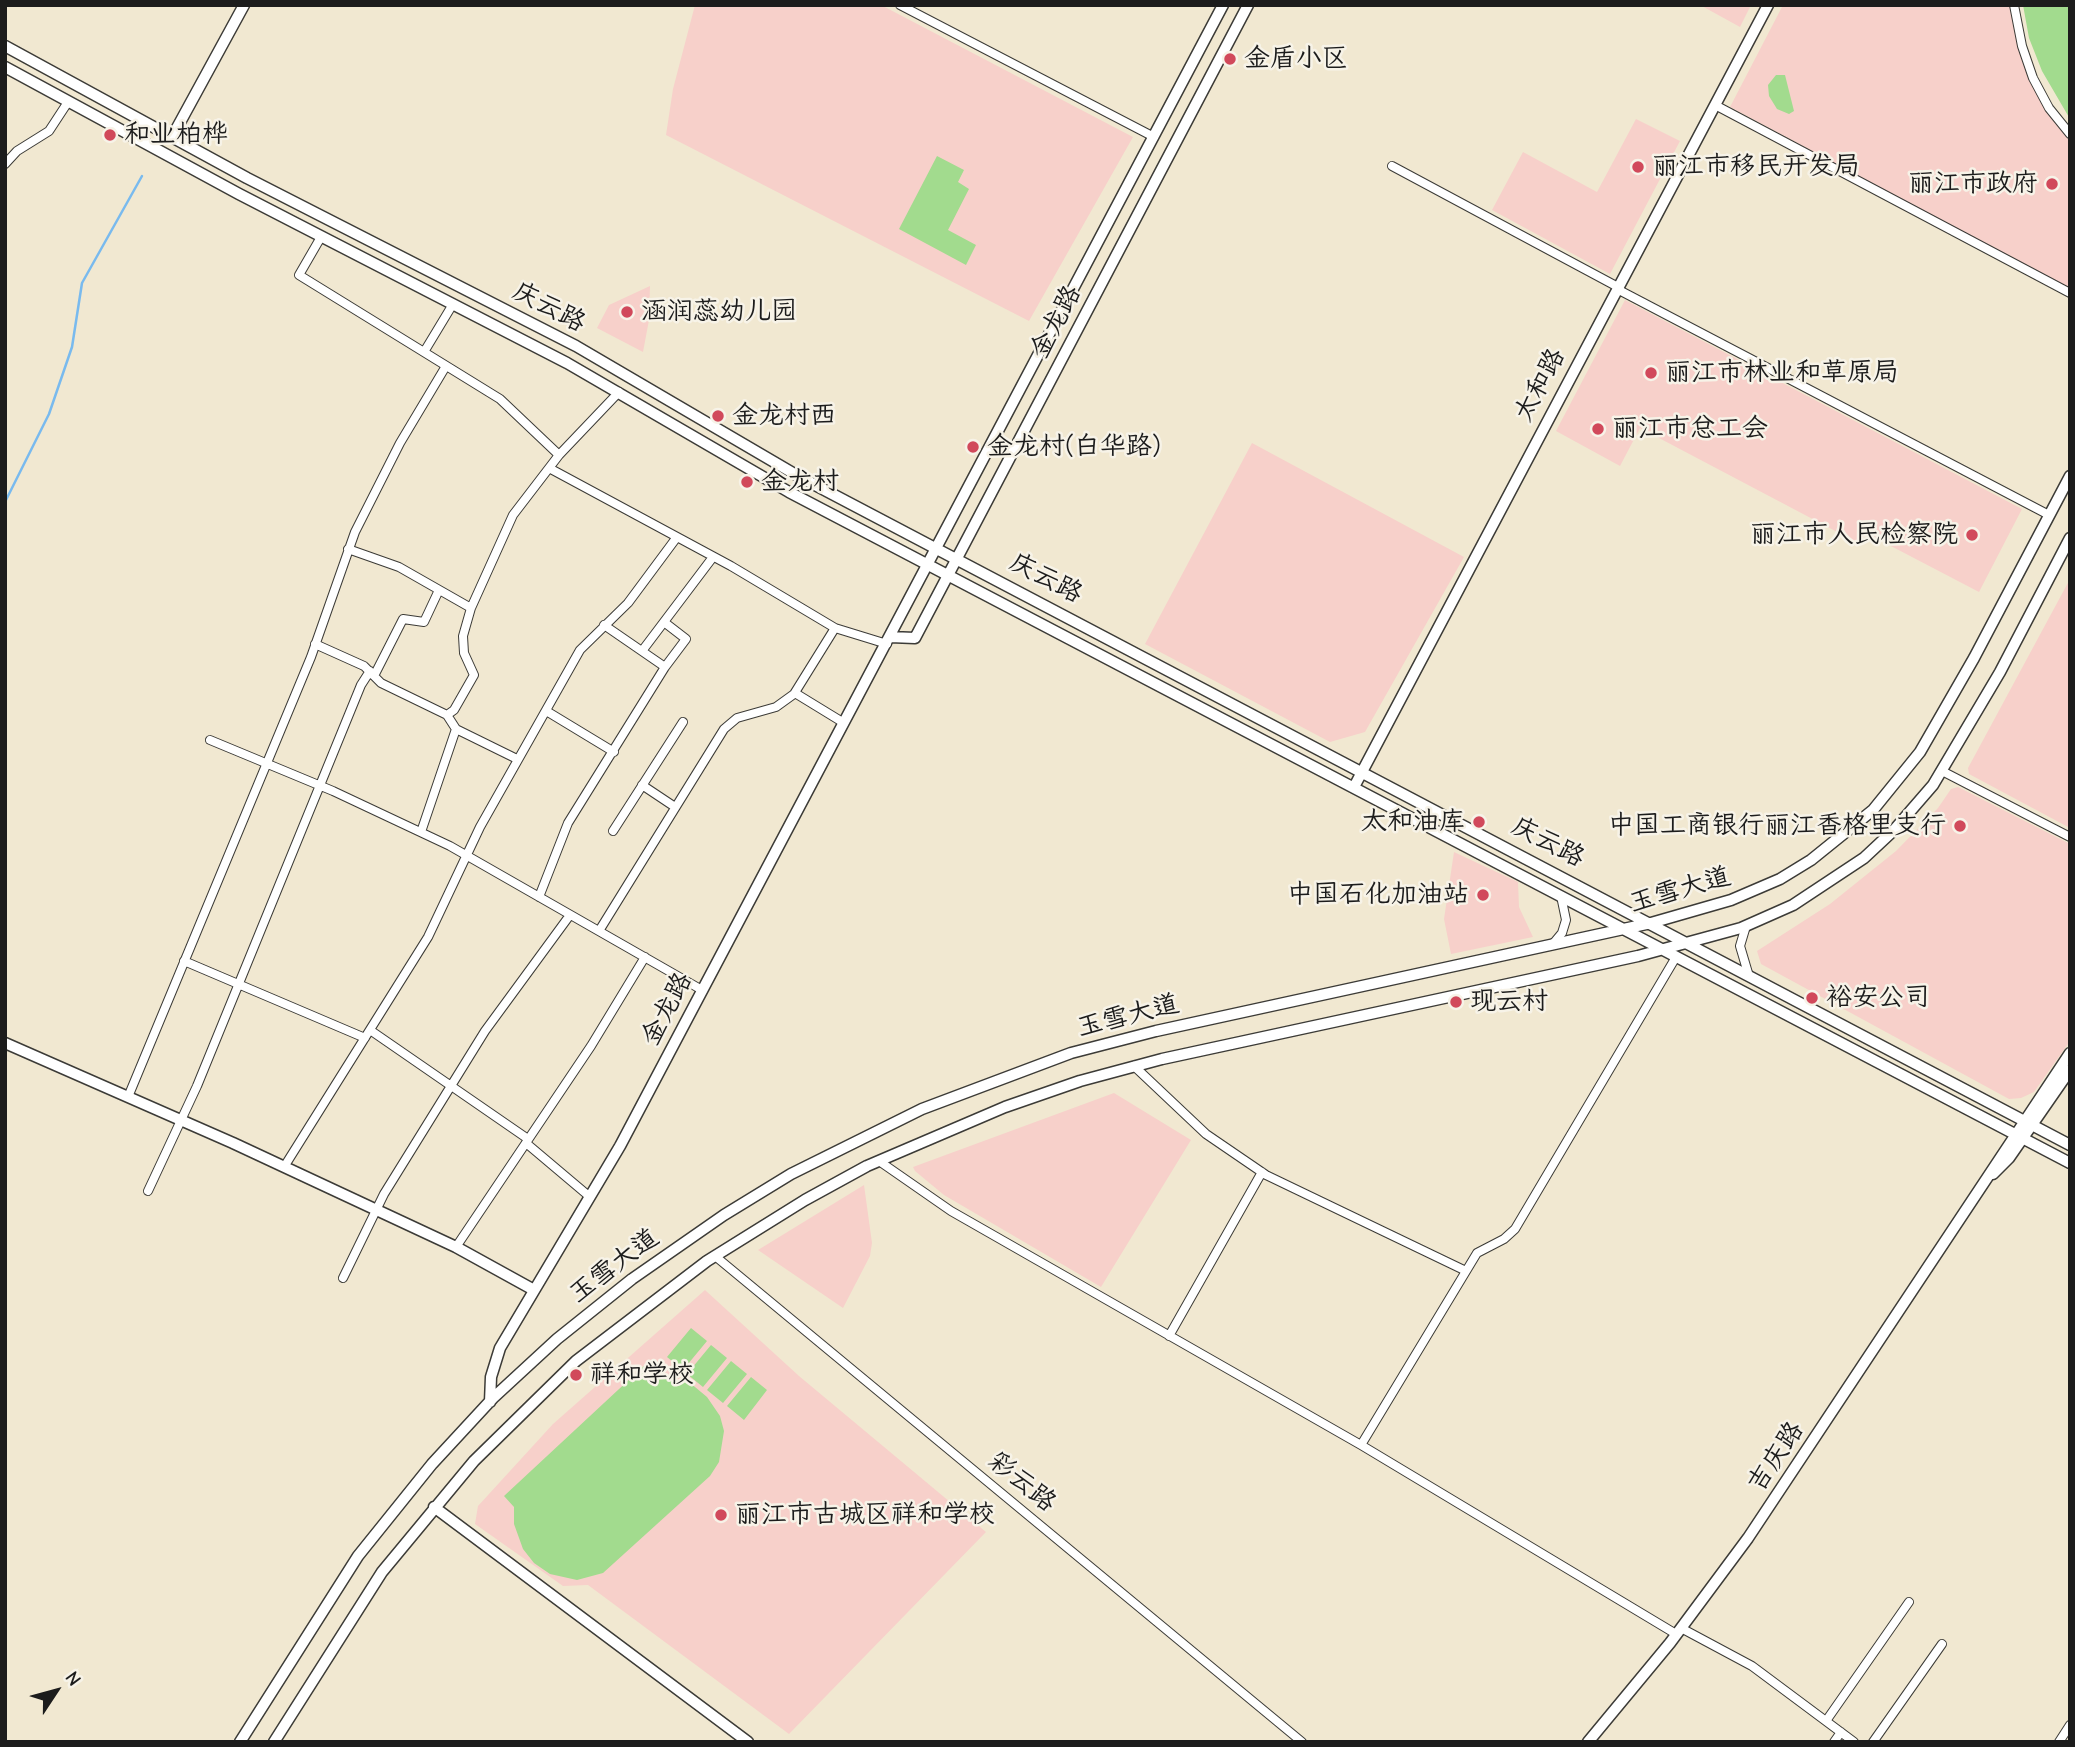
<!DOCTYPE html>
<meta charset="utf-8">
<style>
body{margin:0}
#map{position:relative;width:2075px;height:1747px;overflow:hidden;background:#f1e8d1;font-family:"Comic Neue",sans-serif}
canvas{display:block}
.frame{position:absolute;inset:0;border:7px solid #1c1c1c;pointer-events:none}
.north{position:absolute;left:21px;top:1656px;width:70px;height:70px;-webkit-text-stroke:5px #f7f3e8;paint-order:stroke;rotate:54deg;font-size:19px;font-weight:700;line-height:28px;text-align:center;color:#1c1c1c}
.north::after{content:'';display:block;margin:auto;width:24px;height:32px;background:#1c1c1c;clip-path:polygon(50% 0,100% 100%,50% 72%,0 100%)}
</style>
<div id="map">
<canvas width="2075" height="1747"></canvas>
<div class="frame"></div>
<div class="north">N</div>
</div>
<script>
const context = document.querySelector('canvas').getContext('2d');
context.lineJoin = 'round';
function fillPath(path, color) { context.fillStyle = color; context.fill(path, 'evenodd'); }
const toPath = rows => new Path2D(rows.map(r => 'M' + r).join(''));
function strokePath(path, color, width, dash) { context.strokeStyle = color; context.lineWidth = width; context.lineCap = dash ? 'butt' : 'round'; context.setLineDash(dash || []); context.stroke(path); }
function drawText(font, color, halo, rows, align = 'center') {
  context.font = font + ' "Comic Neue","LXGW WenKai TC",sans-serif'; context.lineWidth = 5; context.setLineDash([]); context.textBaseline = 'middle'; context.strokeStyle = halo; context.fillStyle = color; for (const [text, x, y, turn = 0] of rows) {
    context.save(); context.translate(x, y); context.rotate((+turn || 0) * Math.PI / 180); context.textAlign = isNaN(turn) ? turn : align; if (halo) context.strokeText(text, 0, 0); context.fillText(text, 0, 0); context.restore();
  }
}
const built = toPath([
 [695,5,881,5,1133,137,1029,321,666,135,673,89],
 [1700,5,1751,5,1740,27],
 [1783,5,2011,5,2015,32,2060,127,2070,139,2070,289,1730,107],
 [1636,119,1680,141,1610,274,1492,210,1523,152,1597,192],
 [650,286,649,320,643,352,597,328,609,305],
 [1625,300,2022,509,1979,592,1866,533,1860,544,1640,428,1620,466,1556,431],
 [1252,443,1464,557,1365,732,1330,742,1145,644],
 [2070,579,2070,828,1969,774,1968,768],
 [1958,787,2070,844,2070,1041,2034,1092,2021,1098,2009,1099,1761,964,1757,951,1830,904,1896,851,1938,808,1951,789],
 [1454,852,1518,882,1519,907,1533,937,1451,954,1444,919],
 [1114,1093,1191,1140,1101,1287,944,1195,915,1171,913,1167],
 [864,1185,872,1243,870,1256,843,1308,758,1250],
 [705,1290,799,1376,986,1532,789,1734,588,1585,563,1586,475,1524,478,1506,553,1424]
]);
const green = toPath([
 [2023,5,2070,5,2070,119,2042,71,2029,38],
 [1776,75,1785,75,1794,111,1789,114,1777,109,1769,96,1768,85],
 [937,156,964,170,958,182,969,189,948,230,976,245,966,265,899,229],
 [691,1328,707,1341,683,1370,667,1357],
 [711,1345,727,1358,703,1387,687,1374],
 [731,1361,747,1374,723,1403,707,1390],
 [647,1363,660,1377,689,1382,707,1397,720,1416,724,1431,719,1462,710,1476,603,1573,577,1580,550,1574,534,1563,523,1549,514,1524,514,1507,504,1496],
 [751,1377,767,1390,744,1420,727,1406]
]);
const stream = toPath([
 [5,502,49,414,72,347,82,283,142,176]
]);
const street = toPath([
 [900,5,1154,137],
 [2014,5,2022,46,2033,78,2049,108,2070,134],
 [1715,105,2070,293],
 [5,164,17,151,49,131,68,102],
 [1392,166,1618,287],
 [321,237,299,275,500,399,559,455],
 [1617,289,2049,515],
 [424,352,453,304],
 [549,468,731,566,835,628,887,644],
 [348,549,399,567,471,608],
 [664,622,686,639,665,667],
 [315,644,364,666,381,683,447,715,456,729,517,759],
 [642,651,713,557],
 [374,676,403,619,424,622,439,590],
 [795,693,844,723],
 [548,712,614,752],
 [447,715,454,710,474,675,464,653,463,636,471,608,513,515,559,455,619,392],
 [210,740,333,791,450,846,702,990],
 [1942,771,2070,837],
 [642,785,675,807],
 [613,831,683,722],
 [421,832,456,729],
 [539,897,568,823,665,667,604,625],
 [1746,926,1740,946,1748,973],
 [599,931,724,729,737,718,776,707,794,694,835,628],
 [1552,945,1562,933,1566,920,1561,896],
 [184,961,365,1038],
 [370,1030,528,1139],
 [1134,1066,1206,1134,1266,1175,1466,1271],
 [128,1097,311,657,355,532,400,443,446,366],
 [526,1143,590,1197],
 [879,1161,951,1211,1361,1445,1676,1634],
 [284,1167,428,937,480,827,580,650,628,603,677,537],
 [148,1191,197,1086,361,685,370,671],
 [456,1247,591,1046,645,957],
 [715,1256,1302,1742],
 [343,1278,384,1194,485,1031,570,915],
 [1169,1336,1262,1172],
 [1361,1445,1477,1253,1504,1239,1515,1229,1676,957],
 [1681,1628,1752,1666,1854,1742],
 [1826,1721,1909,1602],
 [1834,1742,1841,1732],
 [1873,1742,1942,1644],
 [2059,1742,2070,1725]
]);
const secondary = toPath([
 [5,46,247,178,576,346,798,476,2070,1145],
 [5,67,239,194,567,363,789,492,2070,1163],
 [172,137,244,5],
 [890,637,915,638,1248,5],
 [1354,787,1768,5],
 [5,1043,233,1143,456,1247,534,1290],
 [1993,1174,2009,1158,2070,1070],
 [490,1402,491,1377,500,1348,620,1146,1223,5],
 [434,1507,748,1742],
 [240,1742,358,1556,432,1464,493,1398,557,1339,632,1279,724,1215,791,1174,922,1109,1071,1053,1156,1031,1651,923,1731,900,1780,879,1811,860,1873,810,1920,752,1974,658,2070,476],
 [274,1742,382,1572,474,1461,576,1361,707,1261,805,1200,867,1166,1005,1107,1080,1081,1162,1059,1638,956,1741,928,1793,905,1864,858,1894,830,1933,785,2000,672,2070,538],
 [1588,1742,1670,1643,1748,1538,2070,1053]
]);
const markers = [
 [1230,59,7,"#d1495b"],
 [110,135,7,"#d1495b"],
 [1638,167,7,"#d1495b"],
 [2052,184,7,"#d1495b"],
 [627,312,7,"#d1495b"],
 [1651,373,7,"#d1495b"],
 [718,416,7,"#d1495b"],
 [1598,429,7,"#d1495b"],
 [973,447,7,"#d1495b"],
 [747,482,7,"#d1495b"],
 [1972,535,7,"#d1495b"],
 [1479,822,7,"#d1495b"],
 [1960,826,7,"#d1495b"],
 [1483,895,7,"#d1495b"],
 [1812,998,7,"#d1495b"],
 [1456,1002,7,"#d1495b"],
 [576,1375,7,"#d1495b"],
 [721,1515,7,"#d1495b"]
];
const poiNames = [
 ["金盾小区",1244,59],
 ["和业柏桦",124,135],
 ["丽江市移民开发局",1652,167],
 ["丽江市政府",2038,184,"right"],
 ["涵润蕊幼儿园",641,312],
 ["丽江市林业和草原局",1665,373],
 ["金龙村西",732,416],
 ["丽江市总工会",1612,429],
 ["金龙村(白华路)",987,447],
 ["金龙村",761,482],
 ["丽江市人民检察院",1958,535,"right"],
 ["太和油库",1465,822,"right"],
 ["中国工商银行丽江香格里支行",1946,826,"right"],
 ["中国石化加油站",1469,895,"right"],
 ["裕安公司",1826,998],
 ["现云村",1470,1002],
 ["祥和学校",590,1375],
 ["丽江市古城区祥和学校",735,1515]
];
const streetNames = [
 ["庆云路",549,307,28],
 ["金龙路",1056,322,-62],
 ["太和路",1540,385,-62],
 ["庆云路",1046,578,28],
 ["庆云路",1548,842,28],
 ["玉雪大道",1680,890,-16],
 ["金龙路",667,1009,-62],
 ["玉雪大道",1128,1016,-14],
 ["玉雪大道",614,1266,-37],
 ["吉庆路",1776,1457,-56],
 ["彩云路",1022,1482,39]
];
fillPath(built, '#f7d0ca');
fillPath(green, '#a2db8e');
strokePath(stream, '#79baee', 2.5);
strokePath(street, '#3c3b37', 10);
strokePath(secondary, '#3c3b37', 13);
strokePath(street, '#fff', 8);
strokePath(secondary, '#fff', 10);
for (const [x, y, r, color] of markers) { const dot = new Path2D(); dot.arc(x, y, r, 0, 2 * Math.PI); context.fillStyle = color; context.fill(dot); strokePath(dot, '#f7f3e8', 2.5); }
drawText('26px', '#1c1c1c', '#f7f3e8', poiNames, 'left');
drawText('26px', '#1c1c1c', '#f7f3e8', streetNames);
</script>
